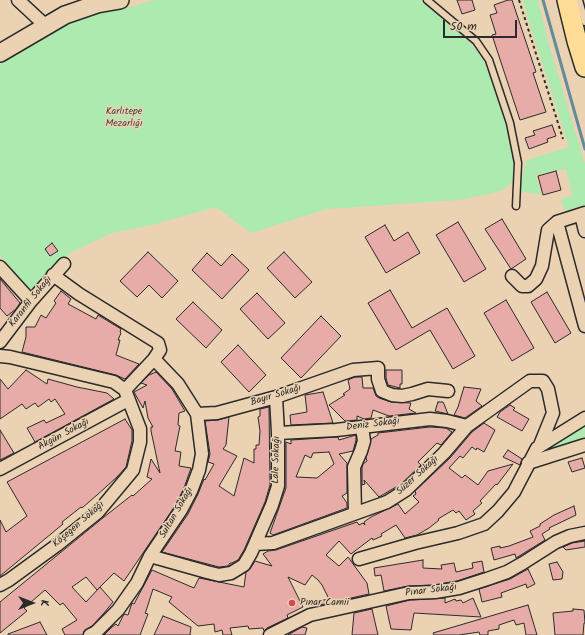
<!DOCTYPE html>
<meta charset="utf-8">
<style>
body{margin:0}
#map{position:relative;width:585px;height:635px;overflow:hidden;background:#ebd2b3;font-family:Kalam,sans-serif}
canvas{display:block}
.north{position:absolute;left:12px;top:583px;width:40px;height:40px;-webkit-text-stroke:3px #ebd2b3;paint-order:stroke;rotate:90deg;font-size:11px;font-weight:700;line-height:16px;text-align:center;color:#2b2b2b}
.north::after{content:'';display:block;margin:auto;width:14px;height:18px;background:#2b2b2b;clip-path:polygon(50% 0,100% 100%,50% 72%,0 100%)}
.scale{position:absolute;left:443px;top:20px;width:74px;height:18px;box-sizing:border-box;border:2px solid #2b2b2b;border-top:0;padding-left:5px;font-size:12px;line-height:14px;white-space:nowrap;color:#2b2b2b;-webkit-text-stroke:3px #ebd2b3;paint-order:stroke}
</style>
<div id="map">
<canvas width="585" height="635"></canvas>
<div class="north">K</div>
<div class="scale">50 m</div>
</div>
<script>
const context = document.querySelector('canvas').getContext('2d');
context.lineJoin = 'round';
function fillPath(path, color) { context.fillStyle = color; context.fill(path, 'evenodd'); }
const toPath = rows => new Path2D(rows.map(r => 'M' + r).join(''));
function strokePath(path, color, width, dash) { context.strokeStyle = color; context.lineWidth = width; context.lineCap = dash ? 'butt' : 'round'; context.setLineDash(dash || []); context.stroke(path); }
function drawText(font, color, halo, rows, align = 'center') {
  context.font = font + ' Kalam,sans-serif'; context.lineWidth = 3; context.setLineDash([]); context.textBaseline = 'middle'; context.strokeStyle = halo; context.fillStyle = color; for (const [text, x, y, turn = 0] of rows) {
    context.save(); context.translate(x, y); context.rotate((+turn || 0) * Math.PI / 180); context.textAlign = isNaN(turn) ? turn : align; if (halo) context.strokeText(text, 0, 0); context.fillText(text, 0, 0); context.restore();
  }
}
const built = toPath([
 [0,269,28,302,0,333]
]);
const green = toPath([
 [154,0,420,0,454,27,478,51,492,78,504,112,515,162,513,181,505,189,493,193,459,200,327,209,251,233,216,207,152,225,112,233,70,253,31,294,0,255,0,62,49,31,103,8,131,7],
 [523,0,538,0,549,45,585,164,585,205,565,211,561,201,564,198,572,195,566,169,536,175,541,195,518,191,527,160,569,147,527,16],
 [585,421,585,441,540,453]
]);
const stream = toPath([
 [543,0,585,149]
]);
const building = toPath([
 [457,0,472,0,475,10,462,14,457,0],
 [508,0,512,0,536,72,533,73,546,112,520,120,492,35,496,34,490,15,497,13,494,5,508,0],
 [552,125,556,136,547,139,548,142,529,149,525,138,535,135,533,131,552,125],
 [556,171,561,190,543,195,538,176,556,171],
 [502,219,526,259,511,269,485,229,502,219],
 [458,222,486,269,464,282,436,235,458,222],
 [385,225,394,241,408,232,420,253,386,273,365,237,385,225],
 [52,243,58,251,50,256,45,249,52,243],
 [148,252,178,281,162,298,149,285,137,297,120,281,148,252],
 [284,252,312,282,295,298,267,268,284,252],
 [207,253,221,266,232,254,249,270,222,299,192,270,207,253],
 [0,279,20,303,16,309,7,316,0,308,0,279],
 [390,290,412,328,447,308,475,356,453,369,430,330,396,350,368,303,390,290],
 [61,291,71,299,68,304,96,319,98,315,121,329,120,332,121,333,118,340,120,340,116,355,139,364,125,379,116,375,22,352,26,337,26,327,35,327,41,315,46,318,56,303,54,301,61,291],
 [547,292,571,333,555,343,531,302,547,292],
 [257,293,285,323,268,339,240,309,257,293],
 [506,300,534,348,512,361,484,313,506,300],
 [193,302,222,330,206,348,176,319,193,302],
 [321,316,341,336,301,378,281,358,321,316],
 [238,345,266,375,249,392,221,362,238,345],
 [26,370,47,384,48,379,77,387,107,393,114,399,35,442,27,428,44,420,46,423,65,414,55,399,51,402,49,399,38,407,35,403,26,409,22,404,0,419,0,379,8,389,26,370],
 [386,370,402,370,402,384,400,384,400,388,388,385,386,378,386,370],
 [156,372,172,389,185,411,179,413,178,425,180,426,175,451,181,452,179,466,191,468,184,488,175,506,124,581,114,573,97,590,86,577,72,587,86,602,100,587,113,602,104,613,92,626,84,631,83,635,65,635,62,629,77,620,63,603,60,605,45,590,24,608,27,611,0,633,0,602,104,517,132,495,133,496,152,479,147,477,151,459,160,473,151,431,151,427,153,427,148,418,145,401,143,408,134,392,147,385,141,383,149,375,156,372],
 [355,377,362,377,363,388,373,388,376,396,379,398,391,402,411,403,409,409,416,413,389,416,373,410,371,418,364,419,357,416,357,420,345,421,329,405,345,395,343,394,350,389,348,380,355,377],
 [464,387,481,389,476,401,482,406,465,418,454,415,458,407,464,387],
 [323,392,333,423,291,425,290,415,307,412,305,395,323,392],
 [438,402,443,402,444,404,448,414,435,411,438,402],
 [510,405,515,408,513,410,529,419,522,431,497,417,500,412,510,405],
 [269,407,270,485,265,502,244,550,238,560,232,563,230,563,228,566,219,567,162,552,188,514,198,494,204,479,205,480,214,464,208,462,210,454,205,421,218,420,229,417,226,445,223,449,237,456,219,486,234,496,244,458,254,463,254,449,256,449,256,445,259,445,260,431,258,417,260,416,260,409,269,407],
 [125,419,132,430,132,441,126,467,117,477,97,495,82,508,81,507,62,522,63,524,0,576,0,520,6,532,27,516,7,482,125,419],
 [484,423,495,430,484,452,477,448,476,450,472,447,463,458,460,456,449,468,462,478,465,475,478,485,488,471,513,464,497,485,496,484,480,501,482,503,473,511,475,514,466,520,459,511,456,513,453,510,438,519,439,520,429,528,417,535,405,538,396,525,381,534,382,536,373,540,372,538,351,554,339,541,326,555,339,566,348,557,367,583,369,594,320,605,319,601,329,599,322,585,318,580,312,575,305,585,288,577,303,607,287,615,288,618,267,628,264,631,263,628,249,629,248,626,230,628,232,635,223,635,222,630,215,632,214,624,198,626,169,602,172,597,153,589,146,611,145,613,148,614,140,635,104,635,112,627,116,624,118,626,124,614,128,615,132,603,134,604,152,570,194,588,199,578,244,587,246,572,250,569,255,561,272,566,263,554,268,551,276,550,357,522,359,525,363,523,365,525,364,522,371,517,398,504,405,514,419,502,413,496,416,494,415,491,450,458,472,432,484,423],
 [430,427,446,428,452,432,441,445,437,443,418,462,421,465,401,484,379,497,364,480,365,484,362,485,362,468,363,464,367,461,366,458,371,439,378,435,378,433,430,427],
 [0,430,14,453,0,460,0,430],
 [356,435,356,440,353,451,339,454,347,463,347,493,342,496,347,503,347,508,273,535,270,533,286,488,286,442,291,444,291,440,338,437,339,440,356,435],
 [329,452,334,464,317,478,296,477,305,455,311,458,313,453,329,452],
 [508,450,522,459,520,465,503,457,508,450],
 [582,458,585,468,572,472,568,462,582,458],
 [574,506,576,515,549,528,550,529,542,534,545,540,516,558,515,554,494,560,491,548,500,546,500,548,509,546,533,537,530,531,540,526,540,524,554,515,574,506],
 [585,541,585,547,566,550,563,547,572,543,585,541],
 [423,560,423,568,442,569,441,565,454,563,456,572,473,568,472,563,482,561,484,572,457,581,434,585,408,586,384,591,381,575,375,576,374,568,423,560],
 [557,562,563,572,562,579,553,580,549,564,557,562],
 [528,569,535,584,527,588,526,584,501,593,502,597,482,602,479,589,510,579,528,569],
 [445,598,445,603,455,599,456,601,461,600,463,603,473,598,481,617,414,613,411,630,391,629,386,606,410,600,445,598],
 [528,605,537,635,526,635,524,623,516,625,514,620,499,625,499,629,488,631,488,635,480,635,479,632,459,635,434,635,433,633,528,605],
 [372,609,378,635,352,635,354,613,372,609],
 [573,609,584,610,585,623,584,623,583,635,555,635,553,613,573,611,573,609],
 [163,616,191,627,190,635,154,635,163,616],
 [40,622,47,635,8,635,8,634,40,622],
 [302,627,307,628,305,635,288,635,302,627]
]);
const path = toPath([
 [519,0,563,139]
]);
const lane = toPath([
 [427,0,476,41,489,60,510,123,518,163,516,206],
 [579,0,585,22]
]);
const street = toPath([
 [18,0,46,26],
 [581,215,585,231],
 [557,222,585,326],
 [0,267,31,301],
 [53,275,79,294,158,343,160,350,154,359,125,390],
 [512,276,522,286,528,286,536,279,542,266,548,230,557,222,585,213],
 [0,342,31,301,64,264],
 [0,356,10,357,114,382,125,390,140,429,140,442,133,470,98,512,57,545,9,580,0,585],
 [197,414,217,413,276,397,353,370,378,368,378,379,382,391,392,395,402,396,412,394,428,389,448,391],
 [278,433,336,430,430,419,447,421,467,426],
 [528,463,585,445],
 [0,469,128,400],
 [355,513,354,467,361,451,364,441,363,434,361,427],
 [255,544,272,505,278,486,278,433,276,397],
 [150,556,207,572,219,575,231,573,244,565,251,553,255,544,273,543,387,502,406,490,444,453,467,426,530,381,543,381,548,389,553,413,540,445],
 [359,559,415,543,458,533,484,524,498,511,514,492,537,448,585,418],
 [90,635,96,632,118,610,137,583,150,556,181,510,191,491,199,470,202,454,197,414,178,384,154,359],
 [270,635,310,615,409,593,435,592,459,588,487,579,507,572,523,563,556,542,570,536,585,533]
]);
const secondary = toPath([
 [0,53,65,15,97,4,120,0]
]);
const primary = toPath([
 [567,0,577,41,585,67]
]);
const markers = [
 [292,603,4,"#d1495b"]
];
const parkNames = [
 ["Karlıtepe",124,112],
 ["Mezarlığı",124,124]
];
const streetNames = [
 ["Karanfil Sokağı",31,302,-51],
 ["Bayır Sokağı",276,396,-17],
 ["Deniz Sokağı",373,425,-7],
 ["Akgün Sokağı",64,435,-28],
 ["Lale Sokağı",277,460,-89],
 ["Süzer Sokağı",418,476,-42],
 ["Sultan Sokağı",177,513,-60],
 ["Köşegen Sokağı",79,525,-41],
 ["Pınar Sokağı",431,591,-7]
];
const poiNames = [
 ["Pınar Camii",300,603]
];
fillPath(built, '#eac7af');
fillPath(green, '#adeab0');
strokePath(stream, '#618c9b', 3);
fillPath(building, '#e7aca7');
strokePath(building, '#2b2b2b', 1);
strokePath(lane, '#2b2b2b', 9);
strokePath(street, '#2b2b2b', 15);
strokePath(secondary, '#2b2b2b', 20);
strokePath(primary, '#2b2b2b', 22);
strokePath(path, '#2b2b2b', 2, [3, 3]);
strokePath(lane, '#ebd2b3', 6);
strokePath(street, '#ebd2b3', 12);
strokePath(secondary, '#ebd2b3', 17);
strokePath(primary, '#ffdd96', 19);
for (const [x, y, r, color] of markers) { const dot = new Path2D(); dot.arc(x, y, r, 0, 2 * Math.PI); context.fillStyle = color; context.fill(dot); strokePath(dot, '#ebd2b3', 1.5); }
drawText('10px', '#3e483f', '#ebd2b3', parkNames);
drawText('10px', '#2b2b2b', '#ebd2b3', streetNames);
drawText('10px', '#2b2b2b', '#ebd2b3', poiNames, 'left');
</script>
